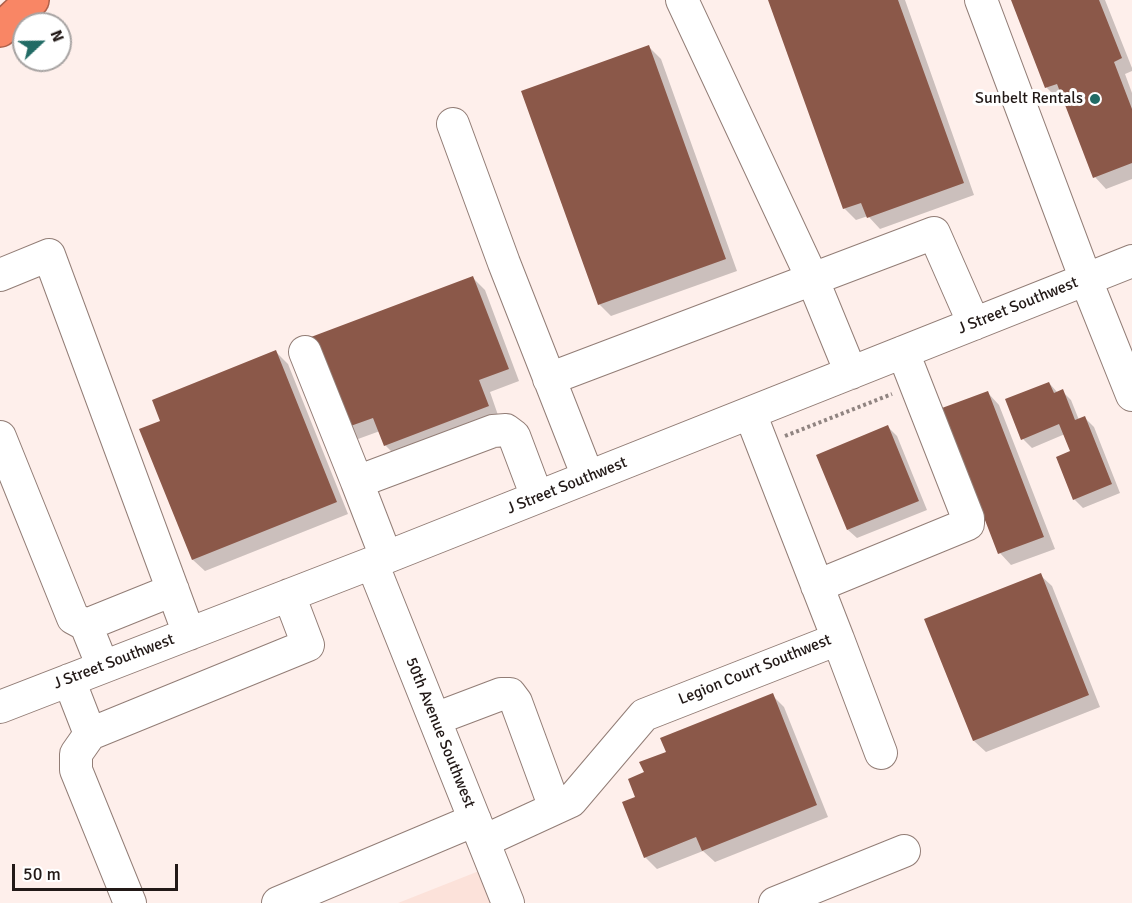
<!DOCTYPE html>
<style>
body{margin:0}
#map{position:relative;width:1132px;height:903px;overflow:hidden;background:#feefeb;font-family:Signika,sans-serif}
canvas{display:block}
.north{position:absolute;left:12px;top:12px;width:60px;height:60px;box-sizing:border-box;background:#fff;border:2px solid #a7a3a2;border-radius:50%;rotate:68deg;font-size:16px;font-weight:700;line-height:24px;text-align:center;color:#221917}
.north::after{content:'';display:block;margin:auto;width:21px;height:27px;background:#216b65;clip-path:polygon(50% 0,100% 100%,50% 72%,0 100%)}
.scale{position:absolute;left:12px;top:864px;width:166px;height:27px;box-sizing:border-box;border:3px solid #221917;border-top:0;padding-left:8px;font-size:18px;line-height:21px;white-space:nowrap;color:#221917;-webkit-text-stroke:4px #fff;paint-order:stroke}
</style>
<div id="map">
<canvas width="1132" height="903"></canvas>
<div class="north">N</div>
<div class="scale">50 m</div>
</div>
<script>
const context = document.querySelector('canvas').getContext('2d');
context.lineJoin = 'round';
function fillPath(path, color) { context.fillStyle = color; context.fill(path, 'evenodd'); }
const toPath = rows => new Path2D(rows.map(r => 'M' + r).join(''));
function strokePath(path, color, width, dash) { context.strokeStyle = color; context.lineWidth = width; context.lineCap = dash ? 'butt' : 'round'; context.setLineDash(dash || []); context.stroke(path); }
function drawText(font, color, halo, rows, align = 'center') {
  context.font = font + ' Signika,sans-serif'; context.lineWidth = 6; context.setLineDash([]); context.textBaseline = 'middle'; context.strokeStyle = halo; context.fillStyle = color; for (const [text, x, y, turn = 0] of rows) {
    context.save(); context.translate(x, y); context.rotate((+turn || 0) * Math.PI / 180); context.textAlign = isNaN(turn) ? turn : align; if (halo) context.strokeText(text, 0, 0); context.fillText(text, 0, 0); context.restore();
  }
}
const built = toPath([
 [479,871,491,903,398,903]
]);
const shadow = toPath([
 [770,0,905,0,974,195,880,229,868,216,856,220,844,208],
 [1013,0,1105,0,1132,68,1132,71,1125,74,1132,93,1132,179,1106,189,1095,177,1064,97,1058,99,1047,88],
 [649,47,661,59,737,271,611,316,599,304],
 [473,278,485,290,519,381,490,392,499,418,397,457,385,445,380,431,358,439,347,427],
 [276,352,288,364,348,514,205,571,193,560,141,430,162,422],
 [1049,383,1058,393,1062,391,1071,400,1079,420,1085,418,1094,427,1120,493,1083,508,1074,499,1072,452,1065,434,1032,448,1023,439],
 [988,393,999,405,1055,549,1011,565,1000,553,944,409],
 [888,427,897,436,927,510,857,538,848,530],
 [1040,575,1052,586,1100,707,986,752,974,741,926,620],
 [772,695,784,707,828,817,715,862,703,851,657,869,645,857,637,798,646,773,667,753]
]);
const building = toPath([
 [768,0,898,0,964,183,867,218,861,203,843,209],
 [1011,0,1099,0,1122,58,1114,62,1132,109,1132,163,1093,178,1057,84,1045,88],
 [649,45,726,259,598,305,521,91],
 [473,276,509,369,479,380,489,406,384,446,373,418,345,428,311,337],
 [276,350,337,502,192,560,139,429,160,421,152,400],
 [1049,382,1054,393,1063,389,1075,420,1085,416,1112,484,1073,500,1056,457,1070,451,1059,424,1021,440,1005,399],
 [988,391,1044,537,998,554,942,408],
 [888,425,919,501,847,530,816,455],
 [1041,573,1089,695,973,741,924,619],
 [773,693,817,805,702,851,696,837,644,858,622,802,635,797,628,779,644,772,639,762,666,752,660,738]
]);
const path = toPath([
 [785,436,892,394]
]);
const minor = toPath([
 [682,0,812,278,851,373],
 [981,0,1086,280,1132,395],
 [453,124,504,263,588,477],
 [0,275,49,255,189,634],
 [305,352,357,482],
 [549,379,934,233,974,324],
 [0,437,73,618,86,625,103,667],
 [386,557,357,482,493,431,506,430,514,436,537,497],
 [372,563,508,903],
 [817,586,968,524,968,518,903,352],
 [86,625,173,590],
 [838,639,881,753],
 [69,680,90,734,308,645,289,595],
 [0,707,372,563,1132,261],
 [435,719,501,694,510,694,516,702,555,808],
 [90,734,76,754,76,770,130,903],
 [484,841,571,801,644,715,838,639,750,413],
 [278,903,475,820],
 [775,903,904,851]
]);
const highway = toPath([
 [0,30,32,0]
]);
const markers = [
 [1095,99,6,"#216b65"]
];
const poiNames = [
 ["Sunbelt Rentals",1083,99]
];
const streetNames = [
 ["J Street Southwest",1018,306,-22],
 ["J Street Southwest",567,486,-22],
 ["J Street Southwest",114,662,-21],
 ["Legion Court Southwest",755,670,-22],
 ["50th Avenue Southwest",440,733,68]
];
fillPath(built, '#fce2da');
fillPath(shadow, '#0003');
fillPath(building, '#8b5849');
strokePath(minor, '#927d76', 34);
strokePath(highway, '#ae604a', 36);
strokePath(path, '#908481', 4, [3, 3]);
strokePath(minor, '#fff', 32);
strokePath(highway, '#f98665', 33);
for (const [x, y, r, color] of markers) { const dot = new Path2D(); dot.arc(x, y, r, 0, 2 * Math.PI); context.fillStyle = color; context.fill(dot); strokePath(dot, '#fff', 2); }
drawText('16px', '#221917', '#fff', poiNames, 'right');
drawText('16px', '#221917', '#fff', streetNames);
</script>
